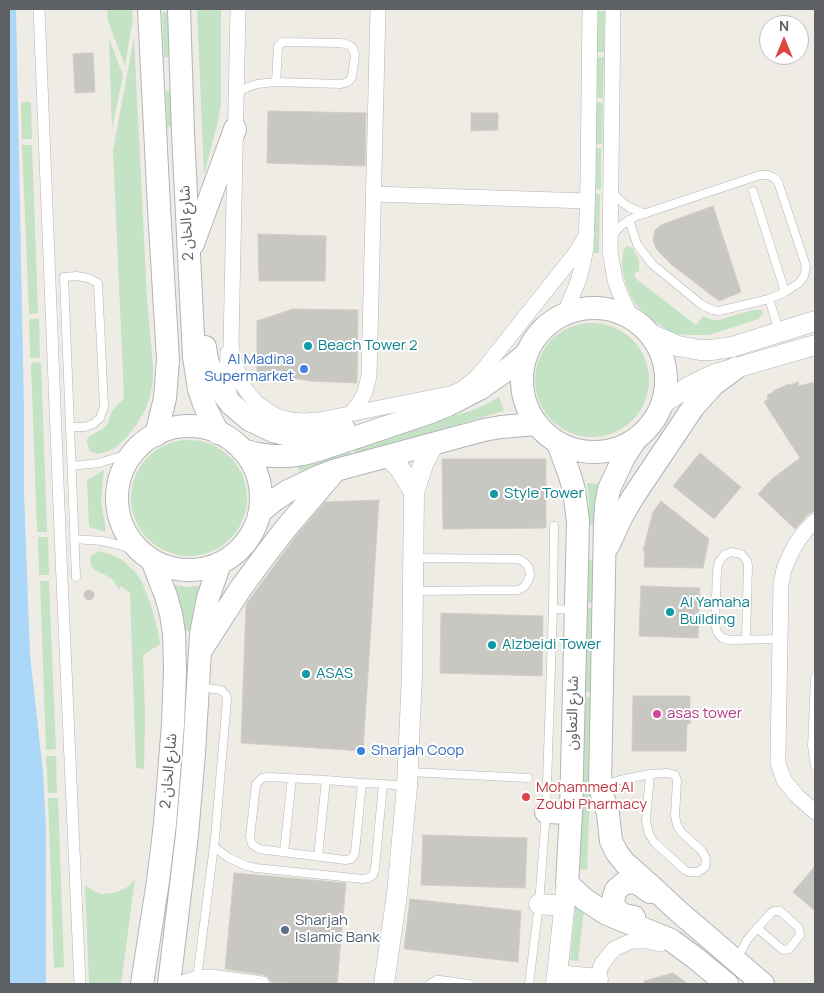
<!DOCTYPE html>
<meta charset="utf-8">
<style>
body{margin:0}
#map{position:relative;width:824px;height:993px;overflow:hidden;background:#eeece5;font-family:Manrope,sans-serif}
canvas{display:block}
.frame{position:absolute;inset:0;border:10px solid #5d6064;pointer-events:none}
.north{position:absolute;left:759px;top:15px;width:50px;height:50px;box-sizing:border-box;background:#fff;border:1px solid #bebfc1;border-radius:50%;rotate:0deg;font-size:14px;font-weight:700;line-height:20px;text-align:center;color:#5d6064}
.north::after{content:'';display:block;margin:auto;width:18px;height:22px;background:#da473e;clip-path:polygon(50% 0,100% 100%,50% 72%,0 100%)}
</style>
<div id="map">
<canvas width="824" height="993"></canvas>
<div class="frame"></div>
<div class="north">N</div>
</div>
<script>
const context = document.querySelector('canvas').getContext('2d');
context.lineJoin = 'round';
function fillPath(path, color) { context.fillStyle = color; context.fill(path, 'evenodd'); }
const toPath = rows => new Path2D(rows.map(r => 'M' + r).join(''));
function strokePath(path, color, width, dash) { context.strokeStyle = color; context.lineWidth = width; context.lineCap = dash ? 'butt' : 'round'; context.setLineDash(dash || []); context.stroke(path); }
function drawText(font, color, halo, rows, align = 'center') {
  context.font = font + ' Manrope,"Noto Sans Arabic",sans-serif'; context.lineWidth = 4; context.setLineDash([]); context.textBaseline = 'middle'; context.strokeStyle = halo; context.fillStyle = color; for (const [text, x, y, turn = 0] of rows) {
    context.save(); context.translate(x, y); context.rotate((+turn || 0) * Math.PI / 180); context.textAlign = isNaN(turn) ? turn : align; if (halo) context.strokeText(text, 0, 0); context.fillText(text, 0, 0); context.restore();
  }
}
const green = toPath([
 [107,9,132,9,133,18,125,66,108,21],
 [197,9,221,9,221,104,217,125,204,175],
 [597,11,605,11,604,52,596,52],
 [162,12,168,12,170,57,164,57],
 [134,37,147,299,153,366,153,381,149,400,146,408,137,424,126,438,115,448,106,452,97,454,90,451,87,443,87,439,90,436,104,428,108,423,112,411,124,398,113,150],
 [109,39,123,75,112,129],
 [596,57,604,57,603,98,595,98],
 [166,91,172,91,173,127,167,127],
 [21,102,31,102,32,139,22,139],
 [595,102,603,103,602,144,594,144],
 [22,145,32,145,38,313,29,314],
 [594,148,601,148,601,189,593,189],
 [593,194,600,194,599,253,591,253],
 [627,246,633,248,639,261,639,271,636,272,635,273,635,278,696,325,703,316,713,320,719,320,753,310,762,310,763,314,758,319,709,335,689,335,675,334,669,331,648,317,635,303,630,295,624,278,622,265,623,250],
 [29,319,39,319,40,358,30,358],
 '535 380a57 57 0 1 1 114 0a57 57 0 1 1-114 0Z',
 [41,362,47,532,37,532,31,363],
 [499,397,504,411,355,454,353,447,473,410,491,402],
 '131 498a58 58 0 1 1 116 0a58 58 0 1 1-116 0Z',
 [349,448,351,455,316,465,300,472,296,463],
 [104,470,101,501,106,530,105,532,89,527,87,480],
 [587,483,604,484,597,525,589,525,589,504],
 [38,537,48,537,49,575,39,575],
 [99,551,112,555,121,559,129,566,136,573,142,582,151,606,158,631,160,644,143,655,145,715,144,769,136,768,130,593,121,586,119,589,112,579,107,576,93,569,91,566,90,559,92,555],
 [588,560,597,560,596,603,587,603],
 [40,581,49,581,56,749,46,750],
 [174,585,187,587,201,586,194,608,192,631,184,631,182,612],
 [587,608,595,608,593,692,585,692],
 [585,697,593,697,591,782,582,782],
 [46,756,56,756,57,793,48,793],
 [582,787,590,788,587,870,579,869],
 [48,798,58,798,64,967,54,968],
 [135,879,121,984,89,984,85,885,90,889,101,894,114,893,126,888],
 [576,901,585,901,578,961,570,960]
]);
const water = toPath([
 [9,9,16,9,24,412,24,493,30,655,43,772,46,828,46,984,9,984]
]);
const building = toPath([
 [85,53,93,53,95,92,75,93,73,54,85,53],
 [268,111,366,113,365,166,267,163,268,111],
 [471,113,498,113,498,130,471,131,471,113],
 [713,206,741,292,719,301,672,265,657,250,653,241,655,230,661,225,713,206],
 [258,234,326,236,325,281,259,281,258,234],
 [293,309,358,310,357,383,310,381,257,372,257,321,293,309],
 [798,382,799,386,815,382,815,511,808,514,795,529,758,494,772,479,800,458,764,402,768,399,767,395,774,392,773,391,789,384,790,385,798,382],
 [700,453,741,487,714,519,673,486,700,453],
 [442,459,546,459,546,528,443,529,442,459],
 [379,500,363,751,241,743,246,605,247,603,296,536,325,502,379,500],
 [661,501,709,539,703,568,644,567,645,551,643,551,653,512,661,501],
 [641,586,700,588,698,638,639,636,641,586],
 '84 595a5 5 0 1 1 10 0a5 5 0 1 1-10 0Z',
 [441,613,543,616,542,676,440,673,441,613],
 [633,696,690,696,690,724,687,724,686,751,632,751,633,696],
 [423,835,527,838,525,888,421,885,423,835],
 [815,866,815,911,793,892,815,866],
 [234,873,346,883,337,984,300,984,271,982,268,977,264,975,225,969,234,873],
 [410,899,521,911,518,962,404,949,410,899],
 [673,973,688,984,645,984,644,981,673,973]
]);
const service = toPath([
 [283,42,341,43,349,45,352,47,355,55,352,77,348,82,341,84,276,82,278,47,279,45,283,42],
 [236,93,248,87,257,84,276,82],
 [753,191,785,292],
 [611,192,623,203,629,207,645,214],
 [612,235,622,225,629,220,637,216,760,175,768,175,775,178,778,182,805,263,806,267,804,276,799,283,785,292,769,299,719,311,713,310,702,305,652,264,637,244,629,220],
 [76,276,88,278,98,283,104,407,100,418,93,424,85,427,70,427,64,277,76,276],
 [769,299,779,331],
 [70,427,76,577],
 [72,466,99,463,125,455,137,449],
 [74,539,102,541,116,544,143,553],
 [414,591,518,590,524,587,528,581,530,575,529,568,525,563,519,559,414,558],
 [553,609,554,526],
 [746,639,748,565,747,561,741,554,732,552,724,555,719,562,717,571,715,624,717,632,722,638,730,640,780,639],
 [815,678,812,746,815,766],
 [410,772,528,778],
 [362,783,355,852,354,855,351,859,345,860,259,849,252,844,250,837,256,784,262,778,268,777,326,780,362,783,383,784,406,786],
 [602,786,620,780,650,774,668,773,675,775,677,780,675,816,677,825,681,832,701,850,706,858,705,867,698,872,689,872,685,870,654,842,649,834,646,820,650,774],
 [214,847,229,858,247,866,256,868,363,879,368,878,373,875,375,869,383,784],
 [284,852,292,778],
 [318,856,326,780],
 [737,959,747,940,752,934,772,912,774,911,780,911,797,926,799,929,800,935,789,949,783,950,757,928],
 [197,978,215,838,227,699,226,695,221,690,200,687],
 [430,984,436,980,440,980,469,984],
 [529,984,539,904,546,812,553,609,574,610]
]);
const pedestrian = toPath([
 [39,9,61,557,80,984]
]);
const minor = toPath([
 [238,9,231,344,233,357,241,382,248,393,257,403,268,411,279,417,292,420,305,421,319,420,444,395,453,393,462,389,477,377,483,370,575,254,587,234],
 [613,9,610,251,615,280,620,294,632,319],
 [374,194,588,201],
 [562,315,567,308,579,279,586,249,588,181,590,9],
 [228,353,227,377,230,400],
 [352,413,361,400,365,392,369,376,378,9],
 [815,521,806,530,797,542,790,555,784,569,781,584,778,753,778,763,784,780,796,795,815,812],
 [179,984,197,978,211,977,262,984],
 [597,984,599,972,601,966,605,960,614,949,627,943,633,941,648,941,660,944]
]);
const tertiary = toPath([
 [650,334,678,346,700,350,711,350,732,347,815,321],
 [662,404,688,387,715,374,815,345],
 [388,456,400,469,414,492],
 [539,904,564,906],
 [557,975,598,979],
 [384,984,397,894,407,786,412,674,414,492,424,462,434,443],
 [556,984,567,883]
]);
const secondary = toPath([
 [149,9,159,208,168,360,165,398,156,435],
 [179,9,183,133,194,357,199,389,204,404,211,419,218,433],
 [193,244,235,129],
 '522 380a72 72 0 1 1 144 0a72 72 0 1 1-144 0Z',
 [205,347,207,360,216,384,231,404,250,420,273,431,285,434,298,435,323,434,344,429],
 '117 498a72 72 0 1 1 144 0a72 72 0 1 1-144 0Z',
 [636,439,624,457,609,489,606,506,605,523,600,787,608,814,611,841,617,853,625,863,651,886,678,911,763,984],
 [558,443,570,476,574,490,578,521,571,813,567,883,584,899,607,914,671,940,694,957,727,984],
 [242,450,257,454,272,456,288,456,303,454,318,450,431,412,448,405,481,388,512,366,526,354],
 [260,512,273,501,288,491,320,476,336,470,484,430,501,427,536,424],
 [608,546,622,516,633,497,694,406,713,385,736,368],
 [203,647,241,588,263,558,286,528,334,472],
 [546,812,571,813],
 [634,917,624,915,619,912,615,907,613,901,614,896,616,890,624,883,634,882,639,884,650,892],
 [142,984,158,881,165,824,173,724,175,671,174,633,171,614,166,596,152,560],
 [169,984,187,835,194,753,201,634,208,598,220,563]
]);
const markers = [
 [308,346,5,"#0f9aa8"],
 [304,369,5,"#3f7fe0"],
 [494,494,5,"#0f9aa8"],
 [670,612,5,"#0f9aa8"],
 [492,645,5,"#0f9aa8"],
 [306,674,5,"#0f9aa8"],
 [657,714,5,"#d1479c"],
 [361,751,5,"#3f7fe0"],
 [526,797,5,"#e0444e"],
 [285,930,5,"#5c6f8a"]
];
const streetNames = [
 ["شارع الخان 2",187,223,-93],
 ["شارع التعاون",573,713,-89],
 ["شارع الخان 2",169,771,-85]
];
const cultureNames = [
 ["Beach Tower 2",318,346],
 ["Style Tower",504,494],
 ["Al Yamaha",680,603],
 ["Building",680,620],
 ["Alzbeidi Tower",502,645],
 ["ASAS",316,674]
];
const shopNames = [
 ["Al Madina",294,360],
 ["Supermarket",294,377],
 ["Sharjah Coop",371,751,"left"]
];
const hotelNames = [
 ["asas tower",667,714]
];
const healthNames = [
 ["Mohammed Al",536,788],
 ["Zoubi Pharmacy",536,805]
];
const serviceNames = [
 ["Sharjah",295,921],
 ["Islamic Bank",295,938]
];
fillPath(green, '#c4e3c4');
fillPath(water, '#abd8f8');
fillPath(building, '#c9c7c2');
strokePath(building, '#d2cdc4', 1);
strokePath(service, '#b2b5b9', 9);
strokePath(pedestrian, '#b2b5b9', 12);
strokePath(minor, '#b2b5b9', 16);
strokePath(tertiary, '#b2b5b9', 21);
strokePath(secondary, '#b1b4b9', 24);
strokePath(service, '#fff', 8);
strokePath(pedestrian, '#fff', 11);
strokePath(minor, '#fff', 15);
strokePath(tertiary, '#fff', 20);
strokePath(secondary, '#fff', 22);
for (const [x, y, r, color] of markers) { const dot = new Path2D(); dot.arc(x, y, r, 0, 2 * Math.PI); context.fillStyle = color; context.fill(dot); strokePath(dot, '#fff', 2); }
drawText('15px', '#5d6064', '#fff', streetNames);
drawText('15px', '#0d838f', '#fff', cultureNames, 'left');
drawText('15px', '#366cbe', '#fff', shopNames, 'right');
drawText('15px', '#b23c85', '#fff', hotelNames, 'left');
drawText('15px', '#be3a42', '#fff', healthNames, 'left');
drawText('15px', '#4e5e75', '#fff', serviceNames, 'left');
</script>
